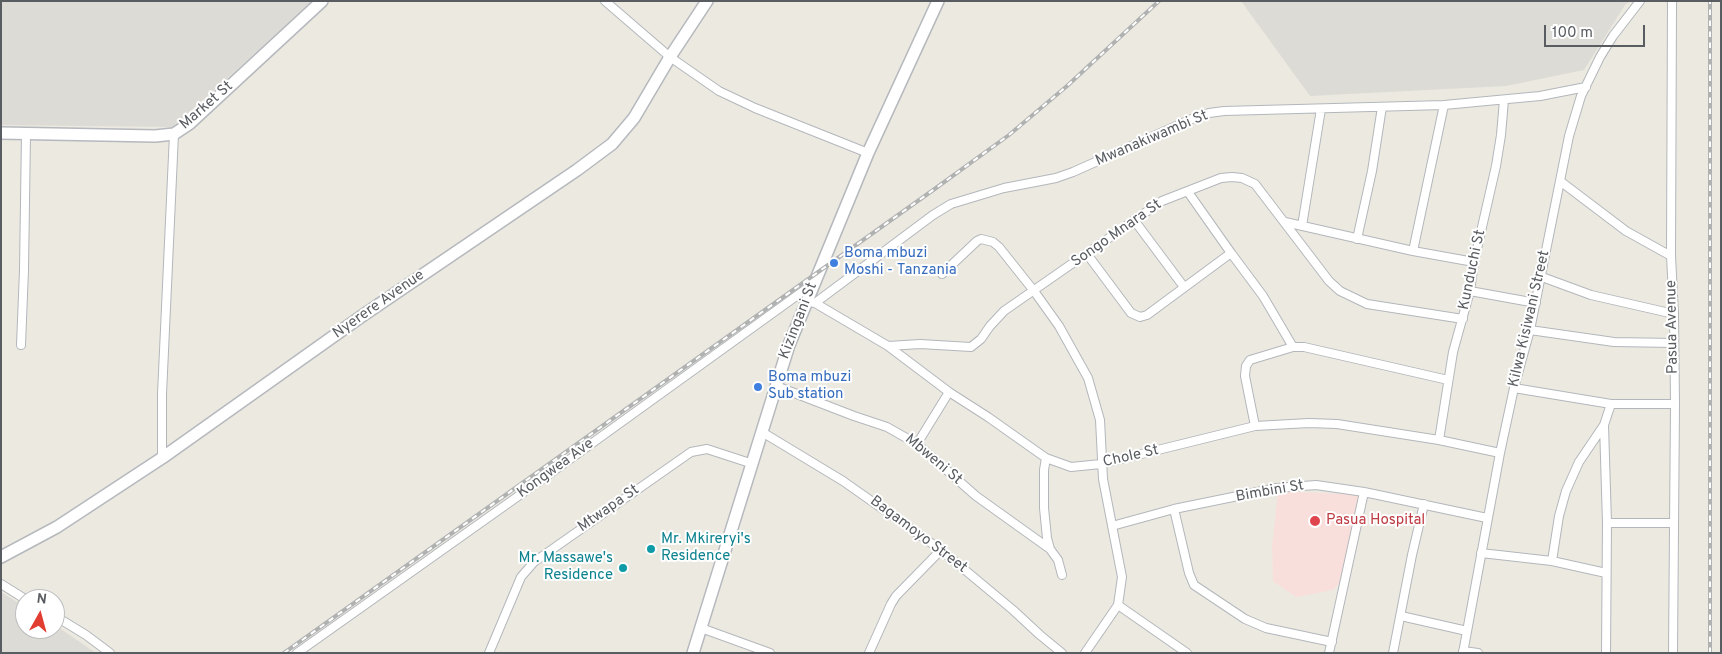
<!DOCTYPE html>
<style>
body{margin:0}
#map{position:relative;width:1722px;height:654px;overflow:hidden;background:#ece9e1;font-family:Overpass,sans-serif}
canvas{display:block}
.frame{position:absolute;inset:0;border:2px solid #595d61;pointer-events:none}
.north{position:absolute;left:15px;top:589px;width:50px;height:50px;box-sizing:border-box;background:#fff;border:1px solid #bdbec0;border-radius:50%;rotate:7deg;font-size:14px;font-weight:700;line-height:20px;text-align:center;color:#595d61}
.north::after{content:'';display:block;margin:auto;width:18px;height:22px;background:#e13d31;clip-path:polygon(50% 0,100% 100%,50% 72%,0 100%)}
.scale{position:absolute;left:1544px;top:25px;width:101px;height:22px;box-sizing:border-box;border:2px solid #595d61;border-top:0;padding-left:6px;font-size:15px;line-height:18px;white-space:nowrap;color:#595d61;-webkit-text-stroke:4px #fff;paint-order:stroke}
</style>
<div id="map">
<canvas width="1722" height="654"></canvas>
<div class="frame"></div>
<div class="north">N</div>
<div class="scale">100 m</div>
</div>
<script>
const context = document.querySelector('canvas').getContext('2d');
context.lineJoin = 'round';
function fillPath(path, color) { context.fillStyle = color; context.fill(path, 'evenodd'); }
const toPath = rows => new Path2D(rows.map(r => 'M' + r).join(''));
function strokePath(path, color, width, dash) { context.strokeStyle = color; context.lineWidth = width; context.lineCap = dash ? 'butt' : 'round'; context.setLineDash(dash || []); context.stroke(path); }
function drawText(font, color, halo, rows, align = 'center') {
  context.font = font + ' Overpass,sans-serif'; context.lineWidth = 4; context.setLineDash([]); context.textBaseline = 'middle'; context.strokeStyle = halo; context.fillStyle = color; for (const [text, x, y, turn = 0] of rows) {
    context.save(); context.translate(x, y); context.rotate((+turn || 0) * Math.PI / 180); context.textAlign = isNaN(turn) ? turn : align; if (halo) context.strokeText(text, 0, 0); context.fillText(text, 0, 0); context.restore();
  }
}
const industrial = toPath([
 [1,1,313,1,173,127,1,125],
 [1241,1,1631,1,1625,5,1584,70,1506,86,1310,96],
 [1,592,25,607,25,629,55,629,55,625,96,653,1,653]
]);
const medical = toPath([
 [1278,491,1361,495,1343,579,1333,590,1296,597,1273,581,1272,547]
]);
const street = toPath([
 [605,1,670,57,719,91,755,108,868,153],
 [1672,1,1671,256,1674,314,1675,404,1673,653],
 [1560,181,1626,231,1671,256],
 [1188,192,1231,253,1263,296,1293,347],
 [1134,220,1184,287],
 [1285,222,1413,251,1474,262],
 [1302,226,1321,109],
 [1357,239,1372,171,1382,107],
 [1413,251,1444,105],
 [1087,254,1131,313,1140,317,1147,315,1231,253],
 [942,274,977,241,981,239,993,242,999,247,1034,291,1059,326,1088,378,1100,420,1103,479,1122,577,1118,605,1085,653],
 [1542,277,1591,295,1674,314],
 [1470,291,1536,303],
 [810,302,815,303,888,346,949,392,988,417,1046,458,1071,467,1101,464,1255,426,1309,423,1337,424,1439,440,1500,453],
 [815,303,933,215,951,204,1004,188,1056,178,1073,172,1194,118,1209,113,1224,111,1444,105,1540,96,1586,87],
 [1530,330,1614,342,1674,343],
 [21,345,24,270,26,134],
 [888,346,920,344,971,347,981,339,990,326,1004,311,1162,201,1221,178,1232,177,1242,178,1255,184,1329,281,1340,291,1367,304,1463,319],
 [776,386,854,416,887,427,917,444,976,496,1050,549,1058,560,1062,575],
 [1514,388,1611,404,1675,404],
 [1255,426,1245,376,1246,366,1250,360,1293,347,1304,347,1448,380],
 [762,432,843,481,941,550,1013,610,1040,635,1062,653],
 [1439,440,1453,352,1470,291,1474,262,1496,166,1501,135,1504,100],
 [917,444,949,392],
 [162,458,162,394,174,134],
 [1046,458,1044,470,1044,508,1047,538,1050,549],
 [1174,509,1189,573,1194,585,1245,619,1266,628,1332,642],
 [1607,523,1673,523],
 [1112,526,1174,509,1277,488,1316,485,1364,492,1487,518],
 [1481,553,1552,561,1606,573],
 [1552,561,1559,516,1566,491,1579,462,1604,425],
 [1,584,25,599],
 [1118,605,1187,653],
 [55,616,86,635,110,653],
 [1401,616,1467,631],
 [701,628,770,653],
 [1463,651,1478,653],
 [297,653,548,475,813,284],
 [489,653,521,577,534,562,691,452,707,449,753,464],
 [869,653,891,604,896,596,941,550],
 [1329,653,1364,492],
 [1393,653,1412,555,1424,504],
 [1463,653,1500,453,1514,388,1530,330,1569,136,1581,96,1600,57,1613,36,1640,1],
 [1606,653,1607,523,1604,425,1611,404]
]);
const secondary = toPath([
 [1,133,155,136,174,134,189,124,322,1],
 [1,557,57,527,162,458,362,316,577,170,612,144,634,118,670,57,707,1],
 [693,653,789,345,868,153,938,1]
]);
const rail = toPath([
 [284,653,936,188,1009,135,1067,86,1159,1],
 [1710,653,1710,1]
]);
const markers = [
 [834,263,5,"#3f7fe0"],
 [758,387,5,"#3f7fe0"],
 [1315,521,6,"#e0444e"],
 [651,549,5,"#0f9aa8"],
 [623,568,5,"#0f9aa8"]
];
const streetNames = [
 ["Market St",207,106,-41],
 ["Mwanakiwambi St",1152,139,-23],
 ["Songo Mnara St",1117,234,-35],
 ["Kunduchi St",1473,270,-78],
 ["Nyerere Avenue",379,305,-35],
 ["Kilwa Kisiwani Street",1530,319,-77],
 ["Kizingani St",799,321,-69],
 ["Pasua Avenue",1673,327,-91],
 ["Chole St",1131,457,-13],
 ["Mbweni St",933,460,40],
 ["Kongwea Ave",556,469,-36],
 ["Bimbini St",1270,492,-10],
 ["Mtwapa St",609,509,-35],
 ["Bagamoyo Street",918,535,37]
];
const shopNames = [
 ["Boma mbuzi",844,254],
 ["Moshi - Tanzania",844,271],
 ["Boma mbuzi",768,378],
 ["Sub station",768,395]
];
const healthNames = [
 ["Pasua Hospital",1326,521]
];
const cultureNames = [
 ["Mr. Mkireryi's",661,540],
 ["Residence",661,557],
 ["Mr. Massawe's",613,559,"right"],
 ["Residence",613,576,"right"]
];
fillPath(industrial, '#dddbd5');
fillPath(medical, '#f9dfdc');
strokePath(street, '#b3b7bb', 10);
strokePath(secondary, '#b5b8bd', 14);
strokePath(street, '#fff', 8);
strokePath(secondary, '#fff', 11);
strokePath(rail, '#b0b1b1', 4);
strokePath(rail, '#fff', 2, [5.5]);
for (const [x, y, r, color] of markers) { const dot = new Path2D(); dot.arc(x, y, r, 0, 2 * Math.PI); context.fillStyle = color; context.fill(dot); strokePath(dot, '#fff', 2); }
drawText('15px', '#595d61', '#fff', streetNames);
drawText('15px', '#366cbe', '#fff', shopNames, 'left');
drawText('15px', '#be3a42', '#fff', healthNames, 'left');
drawText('15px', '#0d838f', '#fff', cultureNames, 'left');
</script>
